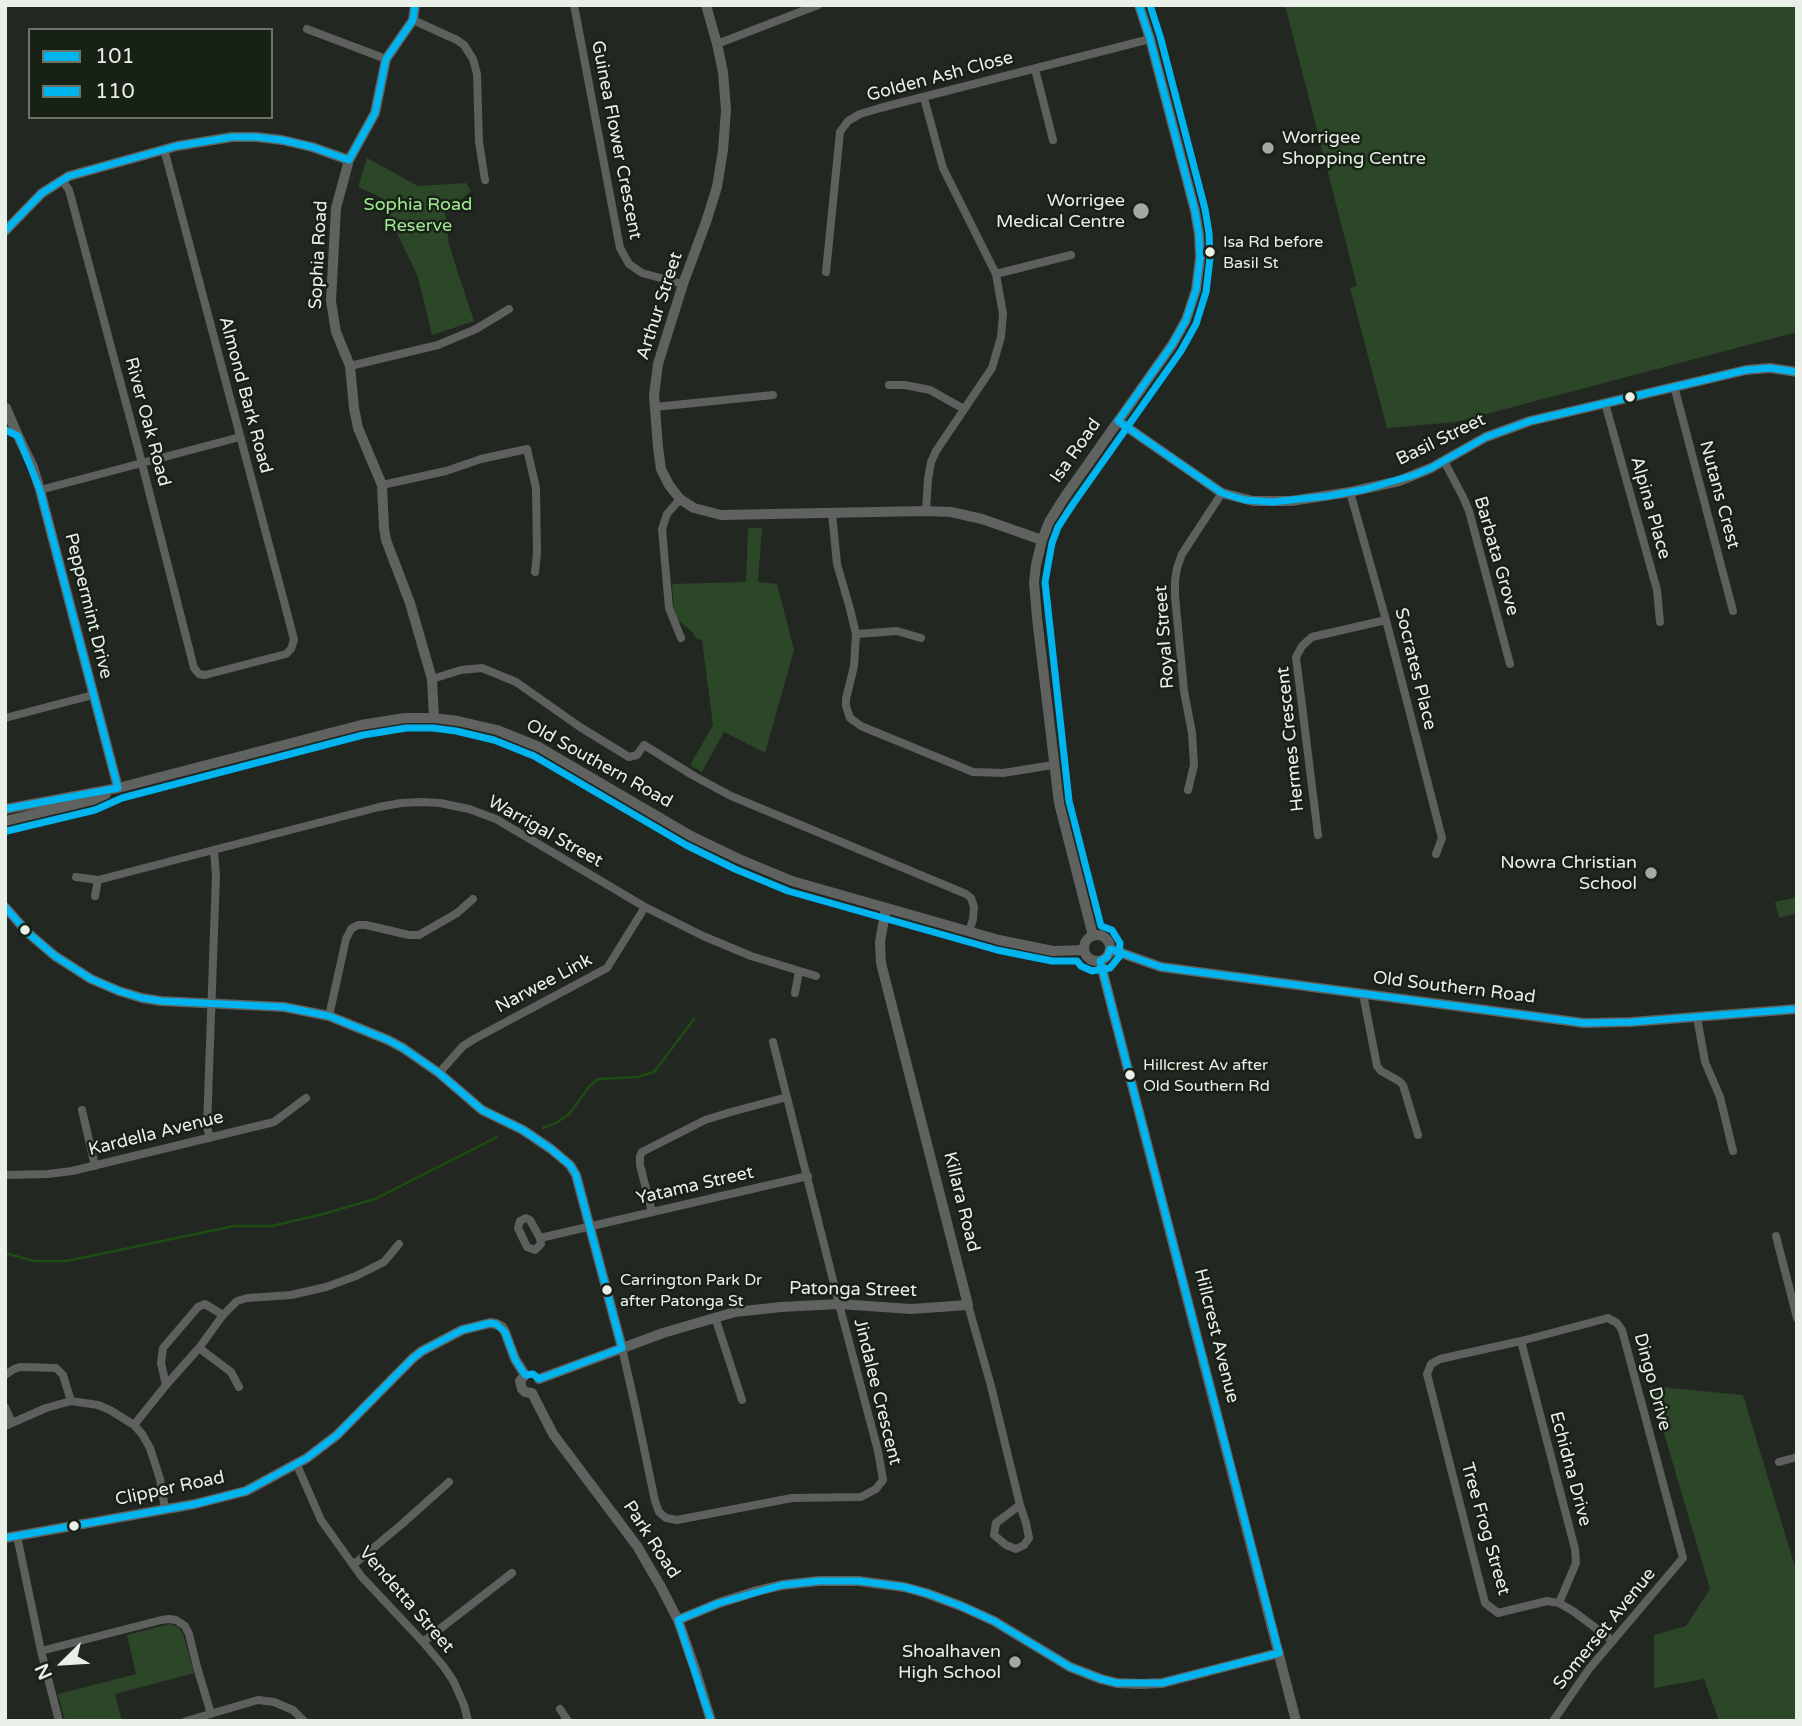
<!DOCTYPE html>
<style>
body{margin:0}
#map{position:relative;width:1802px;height:1726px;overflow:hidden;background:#222722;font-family:"Varela Round",sans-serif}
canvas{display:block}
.frame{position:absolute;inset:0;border:7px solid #e9f0e8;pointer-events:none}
.legend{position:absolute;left:28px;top:28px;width:245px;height:91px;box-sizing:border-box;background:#182116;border:2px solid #6c746a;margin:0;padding:9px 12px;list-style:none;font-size:21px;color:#e9f0e8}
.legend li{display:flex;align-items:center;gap:14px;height:35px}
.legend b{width:35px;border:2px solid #6c746a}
.north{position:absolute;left:28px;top:1628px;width:70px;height:70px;-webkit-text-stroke:5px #182116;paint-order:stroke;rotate:246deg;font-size:19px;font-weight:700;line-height:28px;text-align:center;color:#e9f0e8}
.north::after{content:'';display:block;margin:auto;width:24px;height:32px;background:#e9f0e8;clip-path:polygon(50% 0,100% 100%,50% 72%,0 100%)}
</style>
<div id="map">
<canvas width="1802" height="1726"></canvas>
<div class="frame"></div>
<ul class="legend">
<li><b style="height:9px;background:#00b5ef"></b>101</li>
<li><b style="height:9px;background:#00b5ef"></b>110</li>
</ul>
<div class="north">N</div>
</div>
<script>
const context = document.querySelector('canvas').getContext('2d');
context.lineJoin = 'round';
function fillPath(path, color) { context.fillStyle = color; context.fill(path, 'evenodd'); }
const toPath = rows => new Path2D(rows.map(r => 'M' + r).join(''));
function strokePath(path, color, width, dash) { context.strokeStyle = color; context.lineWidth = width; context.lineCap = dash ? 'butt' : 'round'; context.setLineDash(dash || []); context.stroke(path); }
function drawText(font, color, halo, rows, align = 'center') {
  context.font = font + ' "Varela Round",sans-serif'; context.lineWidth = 5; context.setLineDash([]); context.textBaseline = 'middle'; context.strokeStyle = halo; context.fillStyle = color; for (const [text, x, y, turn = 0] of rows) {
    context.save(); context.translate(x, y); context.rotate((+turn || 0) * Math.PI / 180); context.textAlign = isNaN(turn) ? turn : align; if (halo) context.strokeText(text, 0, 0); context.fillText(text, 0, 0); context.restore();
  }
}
const green = toPath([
 [1285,5,1797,5,1797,332,1456,422,1387,428,1350,288,1357,286],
 [367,158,418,186,466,183,471,191,445,213,449,245,474,321,432,335,418,277,380,197,358,187],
 [748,528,762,528,758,582,777,584,794,650,765,753,724,732,702,772,690,765,713,725,702,640,696,639,694,634,677,619,674,613,672,584,746,582],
 [1797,897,1797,913,1779,918,1775,902],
 [1650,1386,1743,1395,1797,1574,1797,1721,1719,1721,1704,1679,1654,1688,1654,1635,1686,1626,1710,1589],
 [170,1624,178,1627,183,1634,194,1673,115,1694,122,1721,65,1721,58,1694,136,1674,127,1635]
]);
const stream = toPath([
 [543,1128,556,1123,569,1114,589,1087,598,1079,638,1077,654,1072,694,1019],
 [5,1253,34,1261,67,1261,234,1226,272,1226,323,1214,375,1199,497,1137]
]);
const street = toPath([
 [574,5,620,248,629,264,642,273,683,284],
 [413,20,457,40,464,45,473,59,477,74,479,142,485,180],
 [307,29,386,59],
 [717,44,818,5],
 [1035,69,1053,140],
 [924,98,943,168,996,274,1003,314,1001,337,992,368,936,451,931,462,928,479,926,511],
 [62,180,69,190,138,448,194,668,199,674,205,675,286,654,291,649,294,640,290,624,164,149],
 [826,272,840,132,848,121,860,114,880,108,1150,39],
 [996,274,1071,255],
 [350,366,438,345,476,329,509,309],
 [889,385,905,385,930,390,964,409],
 [1674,386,1733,611],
 [1605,403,1657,590,1660,622],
 [655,407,773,395],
 [1444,461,1463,497,1469,511,1510,664],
 [382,485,446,471,481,459,527,449,536,488,537,553,535,572],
 [40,490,240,437],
 [1350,492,1386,620,1442,838,1436,854],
 [680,499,667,514,662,529,669,608,681,638],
 [832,513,837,564,850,609,856,634,854,666,846,699,846,706,850,718,861,726,873,731,973,772,1003,773,1053,765],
 [856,634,897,631,921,638],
 [432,679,461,670,482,668,516,682,580,727,629,757,637,755,644,745,694,776,731,796,966,894,971,898,974,907,973,919,969,932],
 [5,718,93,695],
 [1188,790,1194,765,1192,733,1184,691,1175,596,1175,581,1177,568,1182,554,1222,493],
 [1318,835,1296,657,1302,646,1312,637,1386,620],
 [76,877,98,880,379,807,401,803,422,802,440,803,469,809,496,819,645,907,703,936,751,956,816,976],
 [95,896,98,880],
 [795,993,799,971],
 [1363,994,1377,1066,1381,1071,1399,1081,1403,1085,1418,1135],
 [329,1016,346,939,351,929,358,925,366,925,409,935,419,935,457,913,473,899],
 [1697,1017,1705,1062,1720,1097,1733,1151],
 [439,1073,463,1046,476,1038,607,968,645,907],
 [82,1110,95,1166],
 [210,1138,207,1127,216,876,214,850],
 [5,1175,48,1174,72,1171,274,1122,306,1098],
 [652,1212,640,1165,640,1156,642,1152,705,1120,731,1112,787,1097],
 [1776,1236,1797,1318],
 [540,1238,530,1220,526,1218,520,1221,518,1228,527,1247,535,1250,541,1244,540,1238,808,1176],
 [968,1305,991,1386,1020,1505,996,1523,994,1535,1006,1545,1016,1549,1024,1545,1029,1538,1026,1523,1020,1505],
 [715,1317,742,1400],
 [1521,1341,1575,1549,1576,1563,1559,1603],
 [199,1348,231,1372,239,1387],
 [622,1348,636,1410,655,1501,659,1512,666,1518,677,1520,792,1498,861,1497,876,1489,883,1480,878,1451,839,1304,773,1042],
 [5,1375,14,1369,20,1367,56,1368,63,1375,71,1401],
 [166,1385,161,1363,163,1348,198,1307,205,1304,223,1315],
 [5,1407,12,1423],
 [134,1425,166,1385,199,1348,223,1315,237,1301,247,1298,291,1295,326,1287,356,1276,384,1262,399,1244],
 [5,1426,46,1408,71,1401,98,1405,110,1410,134,1425,142,1434,150,1448,160,1479,165,1509],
 [1779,1462,1797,1457],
 [297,1465,321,1520,361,1576,423,1642,444,1667,454,1682,464,1705,468,1721],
 [17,1536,41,1651,59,1721],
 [353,1565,402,1524,449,1482],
 [423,1642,512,1573],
 [41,1651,161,1620,169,1619,176,1620,185,1626,189,1634,197,1667,211,1714],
 [560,1709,568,1721],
 [186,1721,258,1700,274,1702,293,1710,304,1721],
 [1553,1721,1589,1669,1683,1558,1622,1330,1617,1323,1608,1318,1521,1341,1440,1359,1431,1364,1427,1374,1485,1603,1498,1613,1547,1601,1559,1603,1573,1611,1613,1641]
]);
const secondary = toPath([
 [415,5,413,20,386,59,375,113,349,160,336,208,331,301,336,332,350,366,354,408,358,428,382,485,384,528,386,540,410,603,432,679,434,718],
 [706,5,717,44,723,72,726,110,723,150,717,187,706,222,683,284,658,364,654,395,658,447,661,469,669,485,680,499,694,508,721,515,926,511,951,512,982,519,1042,540],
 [5,231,42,193,69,176,177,146,232,137,256,137,282,140,312,147,349,160],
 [6,408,18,436,33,467,40,490,118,788],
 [1118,421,1222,493,1253,501,1291,501,1350,492,1399,481,1431,468,1486,437,1530,421,1746,370,1770,368,1797,372],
 [5,809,118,788,361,725,405,718,434,718,458,721,497,730,539,747,691,836,739,859,792,881,999,940,1053,951,1084,950],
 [5,821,93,800,106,794],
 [5,907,28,933,55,956,91,979,119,991,142,998,161,1001,284,1007,329,1016,388,1040,403,1048,439,1073,482,1110,523,1130,551,1149,570,1165,576,1175,622,1348],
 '1084 948a13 13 0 1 1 26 0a13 13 0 1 1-26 0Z',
 [1093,936,1059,803,1037,618,1034,582,1036,565,1042,540,1049,522,1064,498,1172,345,1186,320,1196,290,1200,258,1199,235,1195,211,1150,39,1139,5],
 [1110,949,1161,967,1584,1023,1631,1022,1797,1009],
 [1100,961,1296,1721],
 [525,1375,520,1381,522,1389,525,1392,532,1393],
 [539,1379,663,1333,735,1312,781,1307,839,1304,911,1309,968,1305,881,963,880,942,886,908],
 [532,1393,553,1434,637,1546,661,1587,678,1620,696,1672,711,1721],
 [5,1538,195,1504,246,1491,307,1458,337,1435,413,1358,422,1351,462,1330,490,1323,496,1324,502,1327,505,1332,515,1359,525,1375],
 [678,1620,719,1603,757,1591,782,1585,819,1581,859,1581,904,1587,926,1593,961,1606,994,1621,1070,1667,1101,1679,1117,1683,1141,1684,1162,1683,1279,1653]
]);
const bus1 = toPath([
 [1139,5,1150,39,1195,211,1199,235,1200,258,1196,290,1186,320,1172,345,1118,421,1222,493,1245,500,1272,502,1328,496,1366,489,1414,475,1431,468,1486,437,1530,421,1746,370,1770,368,1797,372],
 [5,231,42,193,69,176,177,146,232,137,256,137,282,140,312,147,349,160,375,113,386,59,413,20,415,5],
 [5,430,18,436,40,490,118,788,5,809],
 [5,907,28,933,55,956,91,979,119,991,142,998,161,1001,284,1007,329,1016,388,1040,403,1048,439,1073,482,1110,523,1130,551,1149,570,1165,576,1175,622,1348,539,1379,533,1374,525,1375,515,1359,505,1332,496,1324,490,1323,462,1330,422,1351,413,1358,337,1435,307,1458,246,1491,195,1504,5,1538],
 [711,1721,678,1620,719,1603,782,1585,819,1581,859,1581,904,1587,926,1593,961,1606,994,1621,1070,1667,1101,1679,1117,1683,1162,1683,1279,1653,1100,961,1107,957,1110,949,1161,967,1584,1023,1631,1022,1797,1009]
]);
const bus2 = toPath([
 [7,831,95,810,122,798,363,735,406,728,433,728,456,731,494,740,534,756,686,845,735,869,788,891,997,950,1052,961,1077,961,1081,966,1092,971,1110,968,1119,957,1120,943,1112,930,1101,926,1069,801,1045,582,1052,543,1058,527,1073,504,1181,351,1196,324,1206,292,1210,258,1209,233,1205,209,1160,36,1150,5]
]);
const markers = [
 [1268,148,7,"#a3aaa3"],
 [1141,211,9,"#a3aaa3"],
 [1210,252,6,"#e9f0e8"],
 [1630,397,6,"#e9f0e8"],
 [1651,873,7,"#a3aaa3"],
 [25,930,6,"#e9f0e8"],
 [1130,1075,6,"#e9f0e8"],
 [607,1290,6,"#e9f0e8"],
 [74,1526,6,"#e9f0e8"],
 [1015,1662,7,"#a3aaa3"]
];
const busNames = [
 ["Isa Rd before",1223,243],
 ["Basil St",1223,264],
 ["Hillcrest Av after",1143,1066],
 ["Old Southern Rd",1143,1087],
 ["Carrington Park Dr",620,1281],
 ["after Patonga St",620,1302]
];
const streetNames = [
 ["Golden Ash Close",940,77,-15],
 ["Guinea Flower Crescent",616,140,79],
 ["Sophia Road",319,255,-87],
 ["Arthur Street",660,306,-72],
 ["Almond Bark Road",245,395,75],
 ["River Oak Road",147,422,75],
 ["Basil Street",1441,440,-26],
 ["Isa Road",1076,451,-55],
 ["Nutans Crest",1719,495,75],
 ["Alpina Place",1650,508,74],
 ["Barbata Grove",1496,556,74],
 ["Peppermint Drive",88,606,76],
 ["Royal Street",1165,637,-94],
 ["Socrates Place",1415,669,76],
 ["Hermes Crescent",1291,739,-96],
 ["Old Southern Road",599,764,29],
 ["Warrigal Street",545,832,29],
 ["Narwee Link",544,984,-28],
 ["Old Southern Road",1454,988,7],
 ["Kardella Avenue",156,1134,-14],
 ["Yatama Street",695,1186,-13],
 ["Killara Road",961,1202,76],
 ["Patonga Street",853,1290,1],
 ["Hillcrest Avenue",1216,1336,76],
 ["Dingo Drive",1652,1382,75],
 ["Jindalee Crescent",877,1392,76],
 ["Echidna Drive",1570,1469,75],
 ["Clipper Road",170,1489,-12],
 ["Tree Frog Street",1485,1529,74],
 ["Park Road",651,1540,57],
 ["Vendetta Street",406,1600,49],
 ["Somerset Avenue",1605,1629,-51]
];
const poiNames = [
 ["Worrigee",1282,138,"left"],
 ["Shopping Centre",1282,159,"left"],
 ["Worrigee",1125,201],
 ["Medical Centre",1125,222],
 ["Nowra Christian",1637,863],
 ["School",1637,884],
 ["Shoalhaven",1001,1652],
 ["High School",1001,1673]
];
const parkNames = [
 ["Sophia Road",418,205],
 ["Reserve",418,226]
];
fillPath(green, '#2c4727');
strokePath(stream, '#1e4c13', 2.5);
strokePath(street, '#5e605e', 8);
strokePath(secondary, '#5f625f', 10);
strokePath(bus1, '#00b5ef', 7);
strokePath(bus2, '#00b5ef', 7);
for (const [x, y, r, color] of markers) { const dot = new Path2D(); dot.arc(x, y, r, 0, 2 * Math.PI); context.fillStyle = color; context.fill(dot); strokePath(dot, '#182116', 2.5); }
drawText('16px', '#e9f0e8', '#182116', busNames, 'left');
drawText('18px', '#e9f0e8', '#182116', streetNames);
drawText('18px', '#e9f0e8', '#182116', poiNames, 'right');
drawText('18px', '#a1e992', '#182116', parkNames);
</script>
